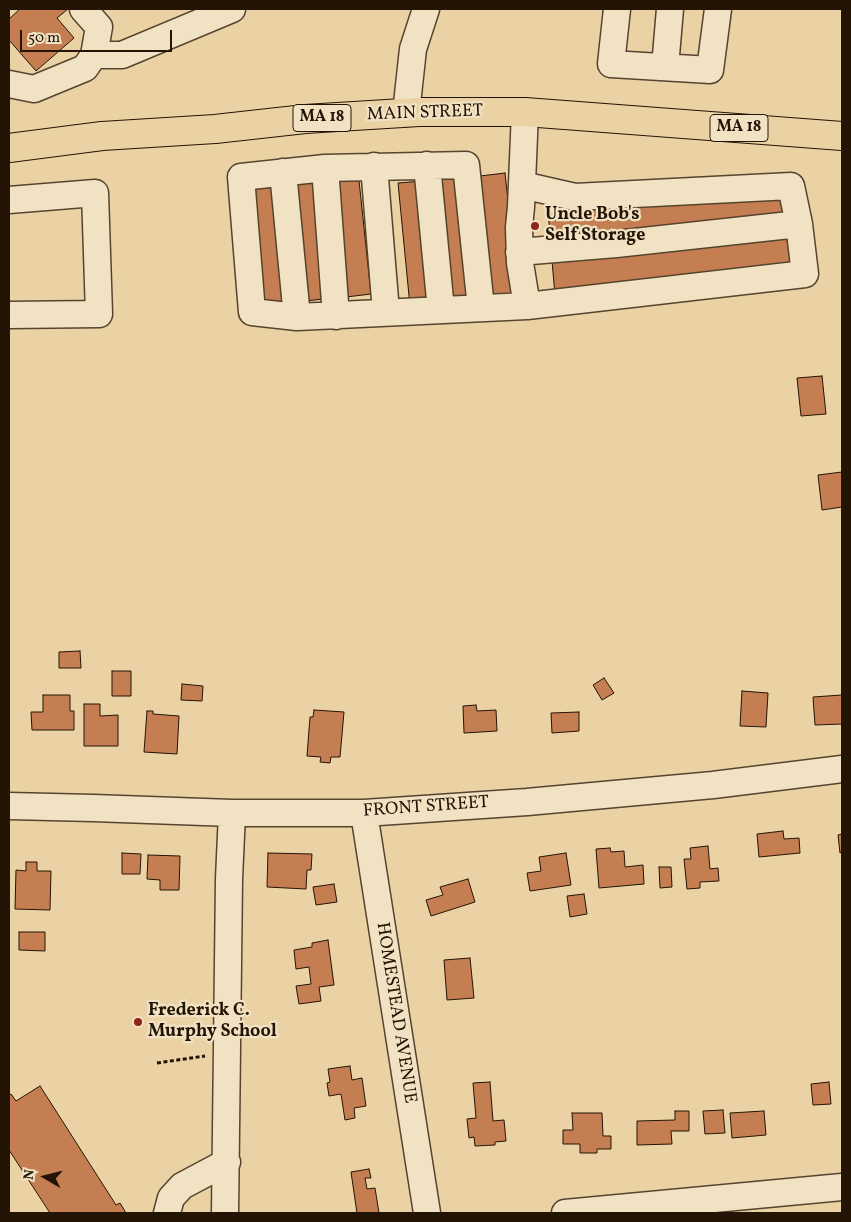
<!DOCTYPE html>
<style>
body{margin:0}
#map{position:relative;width:851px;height:1222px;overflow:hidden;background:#ead2a4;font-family:Vollkorn,serif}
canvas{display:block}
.frame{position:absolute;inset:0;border:10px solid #241406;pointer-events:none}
.north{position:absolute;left:20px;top:1152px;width:50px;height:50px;-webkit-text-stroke:4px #f1e2c4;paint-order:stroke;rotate:278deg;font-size:14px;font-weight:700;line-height:20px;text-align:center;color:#241406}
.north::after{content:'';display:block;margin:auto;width:18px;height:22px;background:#241406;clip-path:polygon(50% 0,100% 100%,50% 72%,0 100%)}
.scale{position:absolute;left:20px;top:30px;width:152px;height:22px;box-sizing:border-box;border:2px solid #241406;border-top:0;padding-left:6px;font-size:15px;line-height:18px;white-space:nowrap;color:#241406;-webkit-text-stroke:4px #f1e2c4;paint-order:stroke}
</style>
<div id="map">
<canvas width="851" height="1222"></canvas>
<div class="frame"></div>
<div class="north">N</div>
<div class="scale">50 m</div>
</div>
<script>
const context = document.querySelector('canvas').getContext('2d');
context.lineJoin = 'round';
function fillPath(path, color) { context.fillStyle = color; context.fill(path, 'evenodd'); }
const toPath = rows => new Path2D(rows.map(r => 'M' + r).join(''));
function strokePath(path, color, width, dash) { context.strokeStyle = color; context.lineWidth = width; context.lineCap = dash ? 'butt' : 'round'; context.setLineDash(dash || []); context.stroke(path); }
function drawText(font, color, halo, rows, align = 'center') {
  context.font = font + ' Vollkorn,serif'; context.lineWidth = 4.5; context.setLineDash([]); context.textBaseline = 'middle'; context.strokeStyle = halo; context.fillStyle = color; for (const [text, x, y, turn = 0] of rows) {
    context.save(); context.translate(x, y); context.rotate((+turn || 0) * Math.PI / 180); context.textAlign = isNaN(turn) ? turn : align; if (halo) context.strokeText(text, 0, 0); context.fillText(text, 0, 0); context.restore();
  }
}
const building = toPath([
 [20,9,68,9,57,18,74,38,36,71,9,40,9,19,20,9],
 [358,171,371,294,346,297,333,174,358,171],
 [505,173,518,295,492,298,480,176,505,173],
 [319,175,331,298,306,301,294,178,319,175],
 [462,177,475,300,450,303,437,180,462,177],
 [277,180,289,302,264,305,251,182,277,180],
 [423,181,436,303,410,306,398,183,423,181],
 [782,190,785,216,551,240,548,214,782,190],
 [794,236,798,270,555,295,552,261,794,236],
 [822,376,826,414,801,416,797,378,822,376],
 [842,472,842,507,822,510,818,475,842,472],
 [80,651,81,668,59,668,59,652,80,651],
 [112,671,131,671,131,696,112,696,112,671],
 [604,678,614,693,602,700,593,685,604,678],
 [182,684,203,686,202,701,181,700,182,684],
 [742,691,768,693,766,727,740,726,742,691],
 [43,695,70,695,70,711,74,711,74,730,32,730,31,712,43,712,43,695],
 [842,695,842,724,815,725,813,697,842,695],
 [84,704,100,704,100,716,118,715,118,746,84,746,84,704],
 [476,705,477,711,496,710,497,731,464,733,463,706,476,705],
 [314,710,344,712,340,757,331,757,330,763,320,762,321,757,307,756,310,717,313,717,314,710],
 [147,711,153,711,153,714,179,716,177,754,144,752,147,711],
 [579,712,579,731,552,733,551,713,579,712],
 [783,831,784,839,799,838,800,853,759,857,757,834,783,831],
 [842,834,842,852,840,853,838,835,842,834],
 [708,846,710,869,718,868,719,881,700,882,700,888,687,889,684,859,691,859,690,848,708,846],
 [610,848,611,852,624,851,625,867,643,865,644,884,599,888,596,849,610,848],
 [122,853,141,854,140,874,122,874,122,853],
 [268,853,312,854,311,870,307,870,306,889,267,887,268,853],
 [566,853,571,885,530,891,527,873,541,871,539,857,566,853],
 [148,855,180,856,179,890,160,890,160,880,147,879,148,855],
 [26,862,37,862,37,871,51,871,50,910,15,909,16,870,26,871,26,862],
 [659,867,671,867,672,887,660,888,659,867],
 [468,879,475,902,431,916,426,900,443,895,440,887,468,879],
 [334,884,337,902,316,905,313,887,334,884],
 [584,894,587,914,570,917,567,896,584,894],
 [19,932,45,932,45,951,19,950,19,932],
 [328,940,334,985,319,987,321,1001,299,1004,296,986,311,984,309,967,296,969,294,950,312,947,312,943,328,940],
 [470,958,474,998,447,1000,444,960,470,958],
 [350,1066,352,1080,362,1078,366,1106,354,1108,355,1118,345,1120,341,1094,329,1096,327,1083,330,1082,328,1069,350,1066],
 [490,1082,493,1121,504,1120,506,1141,495,1142,495,1145,475,1146,474,1137,469,1138,467,1119,476,1118,473,1083,490,1082],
 [829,1082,831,1104,813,1105,811,1084,829,1082],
 [40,1086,116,1205,120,1203,126,1213,50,1213,9,1150,9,1095,11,1094,16,1101,40,1086],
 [723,1110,725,1133,705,1134,703,1111,723,1110],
 [675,1111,689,1111,689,1131,671,1131,672,1144,637,1145,637,1121,675,1120,675,1111],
 [764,1111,766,1135,732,1138,730,1113,764,1111],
 [572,1113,602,1113,603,1136,611,1136,611,1149,597,1149,597,1153,580,1153,580,1144,563,1144,563,1130,573,1130,572,1113],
 [369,1169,371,1178,365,1178,367,1189,375,1188,379,1213,357,1213,351,1172,369,1169]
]);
const path = toPath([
 [157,1063,205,1056]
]);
const minor = toPath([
 [617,9,611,64,710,70,718,9],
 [94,55,122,55,232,9],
 [665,67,670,9],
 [9,84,34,89,85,68,94,55,99,27,83,9],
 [525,112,521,207,519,227,520,263,527,306],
 [406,113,413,49,426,9],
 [427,165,441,310],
 [374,166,386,312],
 [325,168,336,316],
 [283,172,297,317],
 [522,185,575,197,791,186,799,224],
 [9,200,95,193,99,314,9,315],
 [481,308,466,165,325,168,241,177,252,312,297,317,527,306,805,274,799,224,616,244,519,252],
 [9,806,93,808,232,813,364,813,527,802,713,785,842,769],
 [364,813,427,1213],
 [167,1213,171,1198,182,1186,227,1162],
 [225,1213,229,879,232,813],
 [565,1213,842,1187]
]);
const major = toPath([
 [9,148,102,136,215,129,305,119,419,112,525,112,842,136]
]);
const markers = [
 [535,226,5,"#8f2418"],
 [138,1022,5,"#8f2418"]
];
const shields = [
 [322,118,58],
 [739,128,58]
];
const shieldNames = [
 ["MA 18",322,118],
 ["MA 18",739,128]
];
const streetNames = [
 ["MAIN STREET",425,114,-2],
 ["FRONT STREET",426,808,-4],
 ["HOMESTEAD AVENUE",395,1013,81]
];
const poiNames = [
 ["Uncle Bob's",545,216],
 ["Self Storage",545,237],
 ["Frederick C.",148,1012],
 ["Murphy School",148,1033]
];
fillPath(building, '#c57e52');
strokePath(building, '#241406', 1);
strokePath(minor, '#56442e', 29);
strokePath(major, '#241406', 30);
strokePath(path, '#241406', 3, [4, 2.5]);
strokePath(minor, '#f1e2c4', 26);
strokePath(major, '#ead2a4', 28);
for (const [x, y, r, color] of markers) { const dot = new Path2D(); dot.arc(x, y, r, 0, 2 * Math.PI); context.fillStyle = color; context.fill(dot); strokePath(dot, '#f1e2c4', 2); }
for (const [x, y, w] of shields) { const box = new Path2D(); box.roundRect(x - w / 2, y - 13.5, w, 27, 4); context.fillStyle = '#f1e2c4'; context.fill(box); strokePath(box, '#241406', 1); }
drawText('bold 16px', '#241406', null, shieldNames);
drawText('18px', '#241406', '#f1e2c4', streetNames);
drawText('bold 18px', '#241406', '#f1e2c4', poiNames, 'left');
</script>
